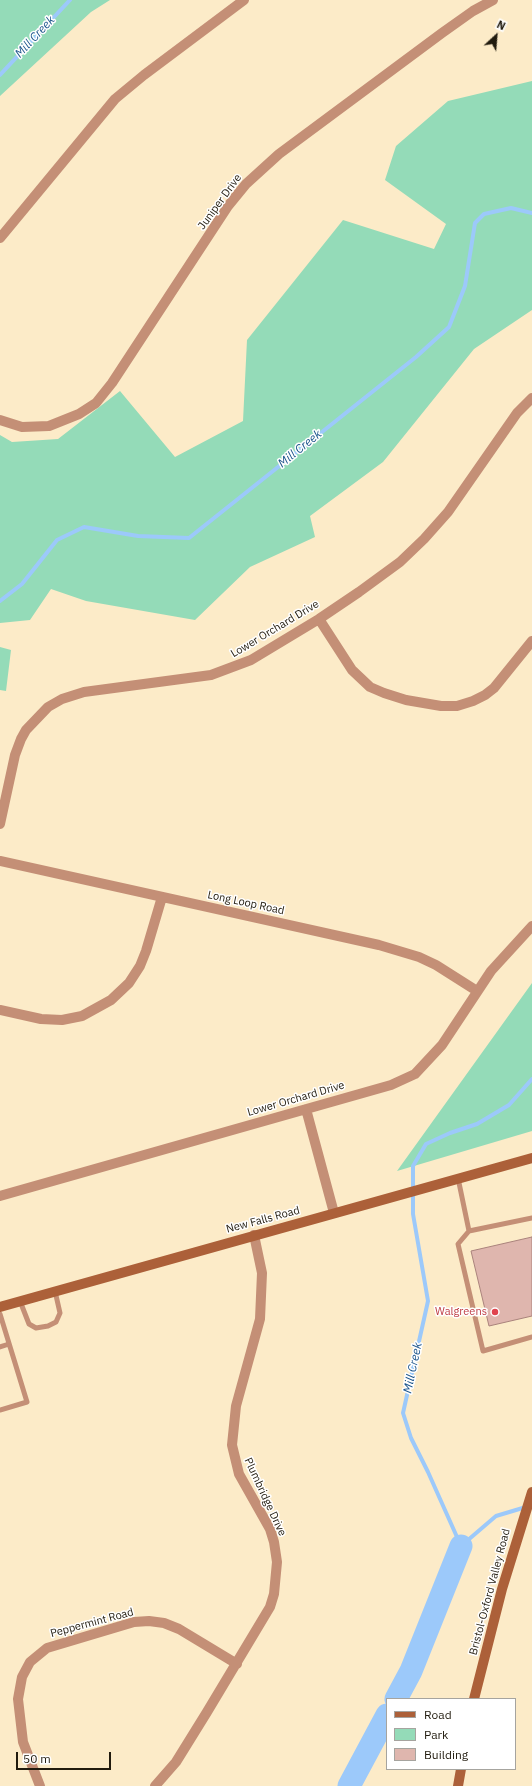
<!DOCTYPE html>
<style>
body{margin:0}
#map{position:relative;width:532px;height:1786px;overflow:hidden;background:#fcebc8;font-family:"IBM Plex Sans",sans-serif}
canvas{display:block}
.legend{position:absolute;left:386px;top:1698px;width:130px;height:72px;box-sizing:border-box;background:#fff;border:1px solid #a6a49f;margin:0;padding:5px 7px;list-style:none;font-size:12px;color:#211b0e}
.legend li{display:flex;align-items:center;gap:8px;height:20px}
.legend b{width:20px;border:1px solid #a6a49f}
.north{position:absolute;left:476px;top:16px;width:40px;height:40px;-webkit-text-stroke:3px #fff;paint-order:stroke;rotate:26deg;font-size:11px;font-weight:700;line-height:16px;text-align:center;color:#211b0e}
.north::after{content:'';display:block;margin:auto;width:14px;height:18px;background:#211b0e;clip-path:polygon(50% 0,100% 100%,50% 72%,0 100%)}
.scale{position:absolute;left:16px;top:1752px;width:95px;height:18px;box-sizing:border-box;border:2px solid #211b0e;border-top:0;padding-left:5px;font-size:12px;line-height:14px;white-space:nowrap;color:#211b0e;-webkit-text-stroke:3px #fff;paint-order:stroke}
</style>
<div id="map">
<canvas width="532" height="1786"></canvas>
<ul class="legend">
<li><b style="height:5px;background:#ac6039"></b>Road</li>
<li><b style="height:11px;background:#94dbb8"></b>Park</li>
<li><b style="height:11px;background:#dfb6ae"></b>Building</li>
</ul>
<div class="north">N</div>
<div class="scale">50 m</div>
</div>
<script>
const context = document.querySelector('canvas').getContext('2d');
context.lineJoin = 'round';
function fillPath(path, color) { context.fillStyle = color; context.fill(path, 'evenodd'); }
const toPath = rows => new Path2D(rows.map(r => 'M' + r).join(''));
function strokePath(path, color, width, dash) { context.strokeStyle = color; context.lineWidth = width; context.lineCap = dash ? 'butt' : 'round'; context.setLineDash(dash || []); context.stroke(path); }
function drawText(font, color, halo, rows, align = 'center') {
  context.font = font + ' "IBM Plex Sans",sans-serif'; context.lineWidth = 3; context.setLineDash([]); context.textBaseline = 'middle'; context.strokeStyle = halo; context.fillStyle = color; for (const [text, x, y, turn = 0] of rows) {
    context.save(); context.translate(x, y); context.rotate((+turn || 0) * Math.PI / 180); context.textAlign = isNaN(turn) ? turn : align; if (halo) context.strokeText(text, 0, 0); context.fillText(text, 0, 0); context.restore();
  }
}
const green = toPath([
 [0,0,110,0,91,12,0,96],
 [532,81,532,310,474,349,383,462,310,516,315,537,250,567,195,620,86,601,51,589,30,620,0,623,0,435,12,442,58,439,120,391,175,457,243,421,247,340,343,220,434,249,446,224,385,180,396,146,448,101],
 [0,647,11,650,6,691,0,690],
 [532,983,532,1131,397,1171]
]);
const stream = toPath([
 [0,75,70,0],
 [0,601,22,584,57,540,84,527,138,536,189,538,416,357,449,327,465,286,475,223,484,214,511,208,532,213],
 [526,1507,496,1516,461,1546,428,1472,411,1438,403,1413,428,1301,413,1214,413,1166,426,1144,450,1133,477,1124,509,1105,532,1079]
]);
const river = toPath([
 [396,1699,411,1671,461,1546],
 [349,1786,387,1715]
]);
const building = toPath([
 [532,1237,532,1316,489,1326,471,1251,532,1237]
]);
const service = toPath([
 [458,1178,469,1231,532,1218],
 [469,1231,458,1244,483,1351,532,1337],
 [20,1301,29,1324,36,1328,48,1326,56,1322,60,1313,55,1291],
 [0,1314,27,1402,0,1410],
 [0,1347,9,1344]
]);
const minor = toPath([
 [0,238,115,99,144,75,244,0],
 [0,420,22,427,49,426,79,414,96,403,112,383,228,206,246,184,279,154,442,33,473,11,493,0],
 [319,619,352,670,370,687,384,693,406,700,441,706,457,706,473,701,485,695,494,688,532,641],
 [0,824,15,755,21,739,26,730,48,707,62,699,84,692,211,675,251,660,319,619,359,592,400,562,424,539,448,512,517,413,532,398],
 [0,861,379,945,419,957,436,965,477,991],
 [0,1010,41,1019,62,1020,82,1016,111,1000,129,983,140,966,146,951,162,897],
 [306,1109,334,1213],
 [0,1196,391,1085,415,1074,442,1045,491,971,532,926],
 [40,1786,23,1742,18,1699,22,1677,30,1662,47,1648,134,1622,149,1621,164,1623,179,1629,237,1664],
 [155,1786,176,1762,207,1712,270,1607,274,1594,277,1562,274,1542,270,1529,239,1474,232,1445,236,1406,260,1319,262,1273,254,1235]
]);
const secondary = toPath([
 [0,1307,532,1158],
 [474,1699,502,1589,532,1492],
 [458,1786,461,1769]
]);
const markers = [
 [495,1312,4,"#e0444e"]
];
const streetNames = [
 ["Juniper Drive",220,202,-54],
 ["Lower Orchard Drive",275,629,-31],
 ["Long Loop Road",246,903,12],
 ["Lower Orchard Drive",296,1099,-16],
 ["New Falls Road",263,1220,-15],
 ["Plumbridge Drive",265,1497,65],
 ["Bristol-Oxford Valley Road",490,1592,-75],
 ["Peppermint Road",92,1623,-15]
];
const healthNames = [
 ["Walgreens",487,1312]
];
const waterNames = [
 ["Mill Creek",35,37,-47],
 ["Mill Creek",300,449,-39],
 ["Mill Creek",413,1368,-78]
];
fillPath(green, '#94dbb8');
strokePath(stream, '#9cc9fa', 4);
strokePath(river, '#9cc9fa', 23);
fillPath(building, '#dfb6ae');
strokePath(building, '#aa837c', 1);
strokePath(service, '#c48f76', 5);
strokePath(minor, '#c48f76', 10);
strokePath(secondary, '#ac6039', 10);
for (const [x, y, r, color] of markers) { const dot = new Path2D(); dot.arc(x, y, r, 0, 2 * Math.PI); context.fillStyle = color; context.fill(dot); strokePath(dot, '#fff', 1.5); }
drawText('11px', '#211b0e', '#fff', streetNames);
drawText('11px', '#be3a42', '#fff', healthNames, 'right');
drawText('italic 12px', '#1c558c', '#fff', waterNames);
</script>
